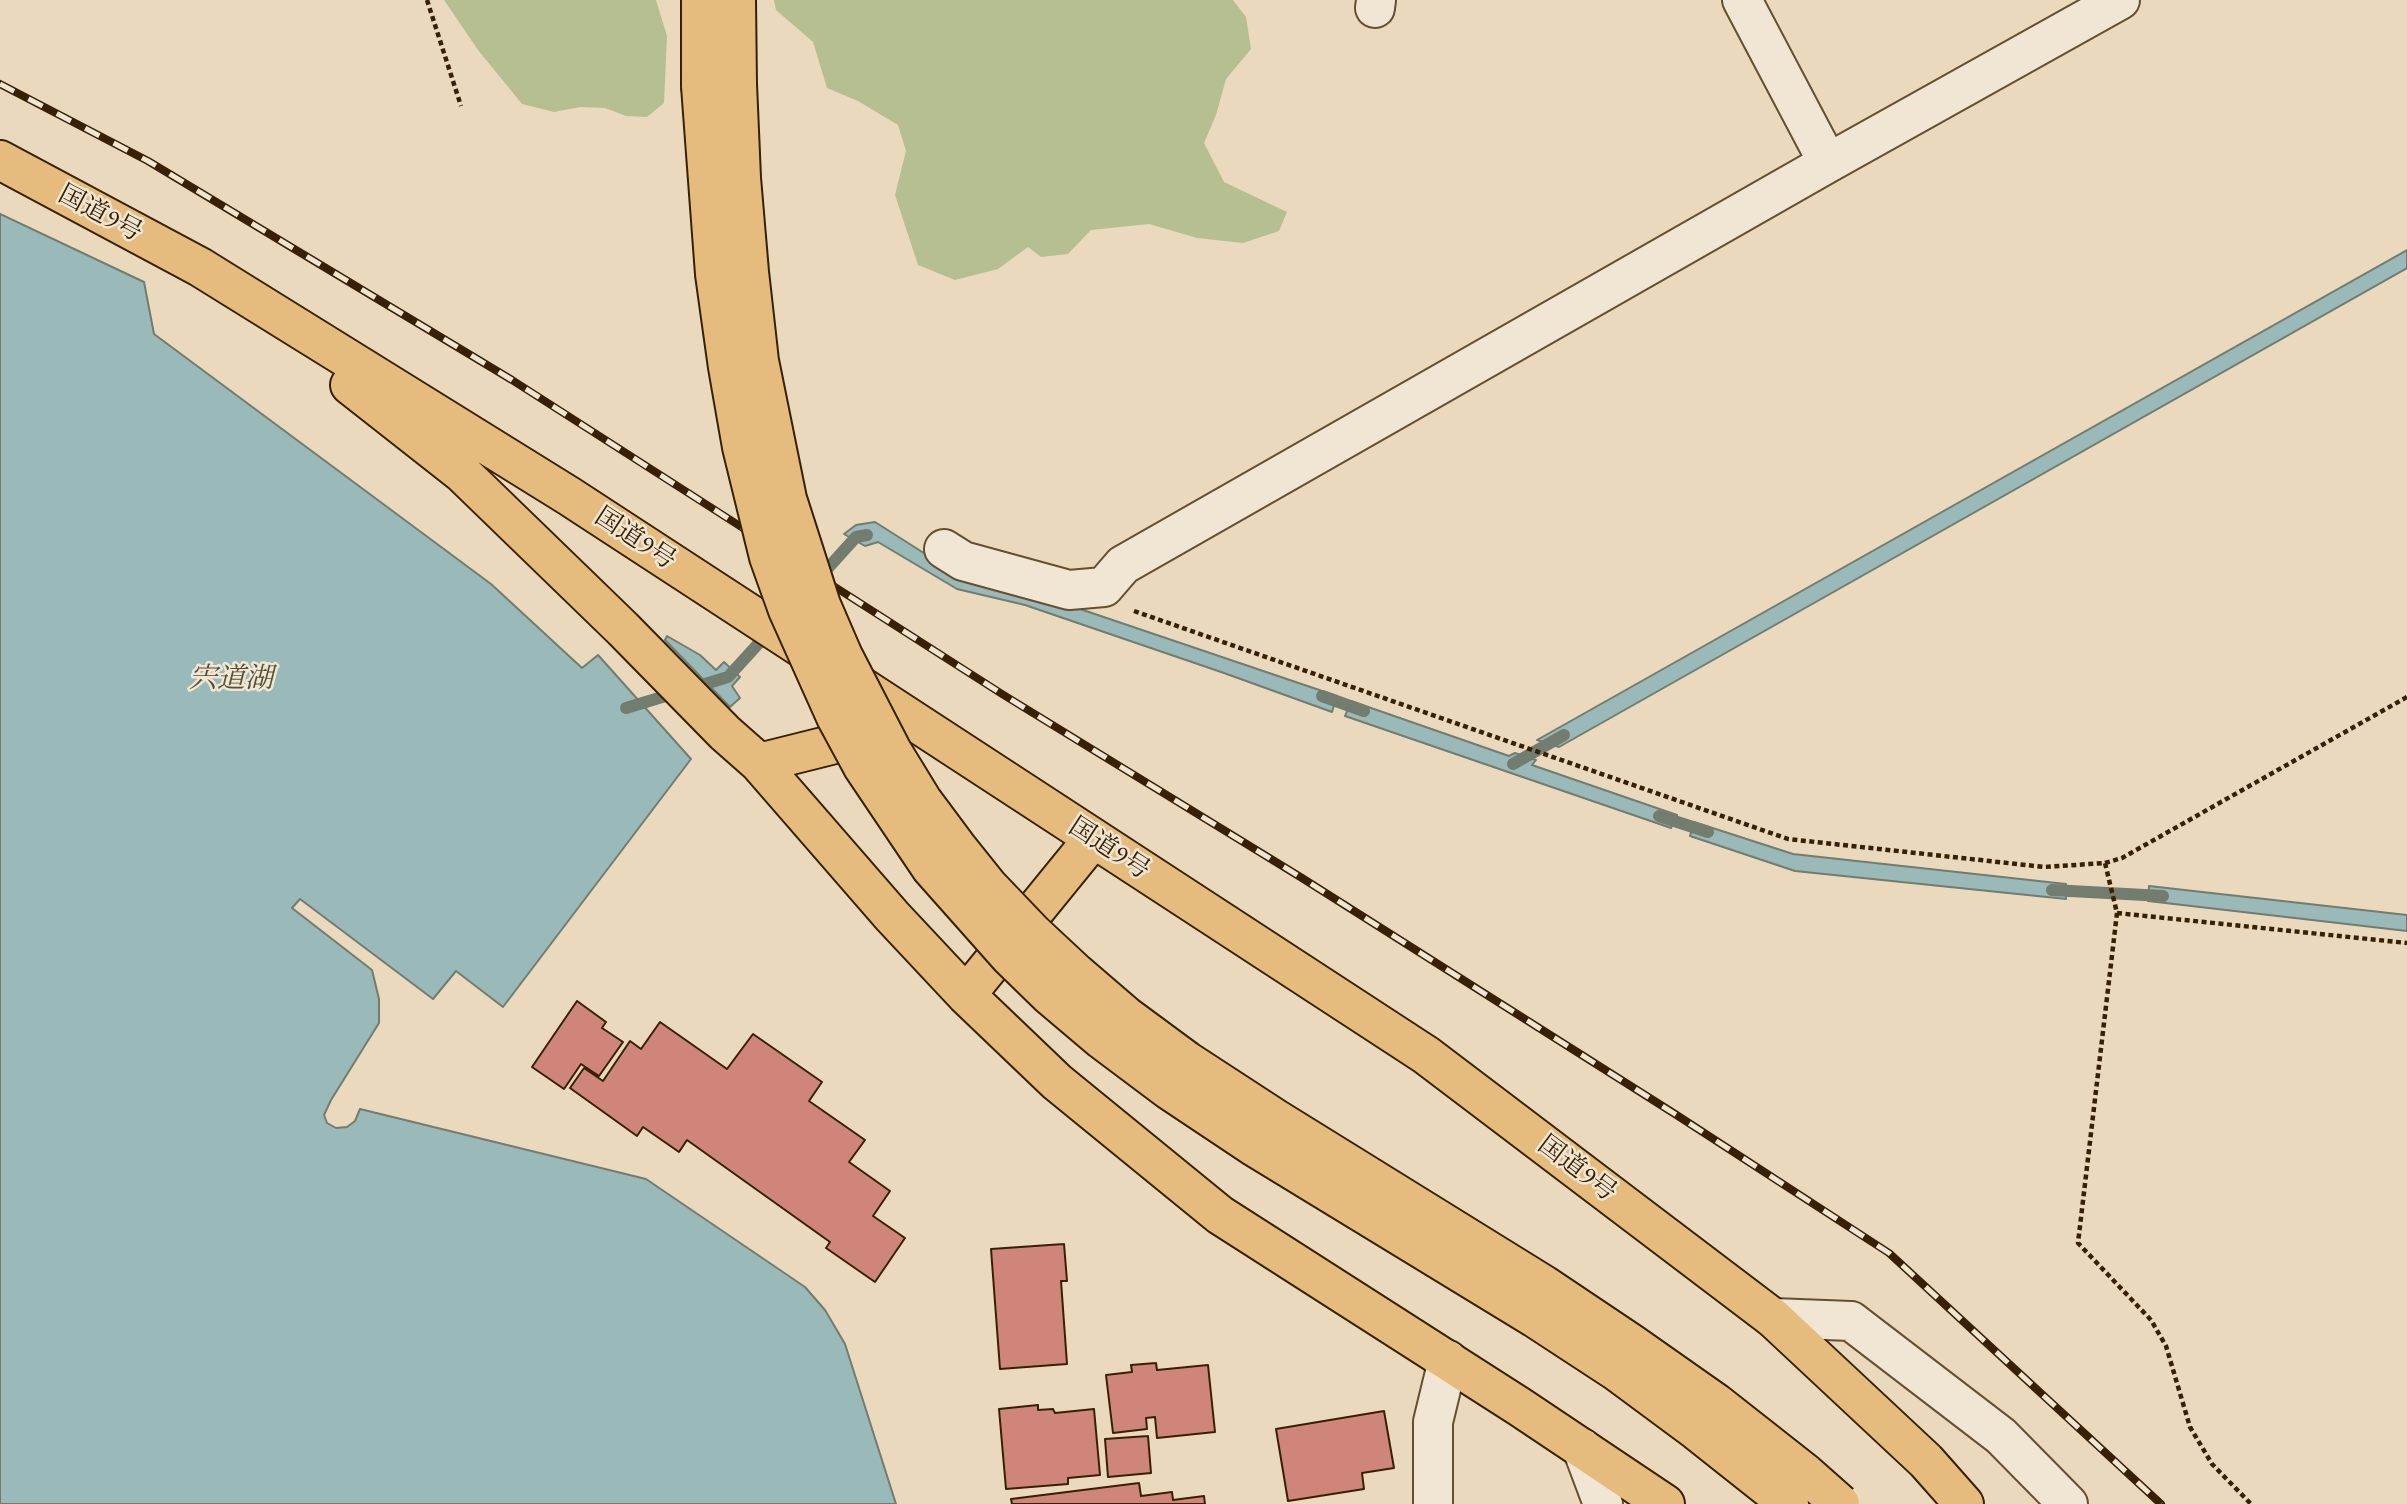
<!DOCTYPE html>
<meta charset="utf-8">
<style>
body{margin:0}
canvas{display:block;background:#ead9bc}
</style>
<canvas width="2407" height="1504"></canvas>
<script>
const context = document.querySelector('canvas').getContext('2d');
context.lineJoin = 'round';
function fillPath(path, color) { context.fillStyle = color; context.fill(path, 'evenodd'); }
const toPath = rows => new Path2D(rows.map(r => 'M' + r).join(''));
function strokePath(path, color, width, dash) { context.strokeStyle = color; context.lineWidth = width; context.lineCap = dash ? 'butt' : 'round'; context.setLineDash(dash || []); context.stroke(path); }
function drawText(font, color, halo, rows, align = 'center') {
  context.font = font + ' "EB Garamond","Noto Serif JP",serif'; context.lineWidth = 5; context.setLineDash([]); context.textBaseline = 'middle'; context.strokeStyle = halo; context.fillStyle = color; for (const [text, x, y, turn = 0] of rows) {
    context.save(); context.translate(x, y); context.rotate((+turn || 0) * Math.PI / 180); context.textAlign = isNaN(turn) ? turn : align; if (halo) context.strokeText(text, 0, 0); context.fillText(text, 0, 0); context.restore();
  }
}
const green = toPath([
 [444,0,656,0,667,36,664,103,647,117,626,116,605,108,580,107,554,112,522,104,478,50],
 [774,0,1233,0,1246,17,1251,49,1226,79,1216,115,1204,143,1224,182,1287,212,1279,231,1243,243,1197,238,1149,224,1091,230,1068,254,1041,257,1028,247,998,269,955,280,918,265,895,195,906,151,898,125,858,101,827,88,813,42,776,10]
]);
const water = toPath([
 [0,214,144,282,154,334,491,584,582,668,598,655,691,759,503,1007,456,971,433,999,300,899,292,908,372,970,379,999,379,1023,331,1100,324,1115,327,1123,336,1128,347,1127,355,1121,360,1109,646,1179,805,1287,825,1310,845,1344,896,1504,0,1504,0,214],
 [2407,250,2407,268,1559,747,1537,740,2407,250],
 [875,522,957,574,1021,589,1337,696,1332,712,1224,673,1025,605,957,589,878,542,865,546,844,534,856,525,875,522],
 [667,636,700,655,716,670,724,662,740,677,732,686,740,698,730,707,665,640,667,636],
 [1351,701,1509,756,1515,753,1536,760,1532,765,1677,815,1671,828,1345,716,1351,701],
 [1694,822,1793,854,2066,884,2066,899,1795,871,1690,836,1694,822],
 [2149,886,2407,915,2407,931,2148,901,2149,886]
]);
const stream = toPath([
 [819,578,856,537,867,535],
 [1322,696,1364,711],
 [626,708,728,677,769,632],
 [1513,764,1564,735],
 [1659,816,1708,832],
 [2052,890,2163,896]
]);
const building = toPath([
 [577,1001,606,1022,602,1028,623,1042,599,1076,581,1064,564,1089,532,1067,577,1001],
 [660,1022,727,1069,753,1034,822,1082,809,1101,865,1140,849,1162,890,1191,873,1216,905,1238,875,1282,826,1248,830,1242,687,1140,679,1152,643,1127,637,1136,570,1088,584,1068,603,1081,630,1041,641,1049,660,1022],
 [1064,1244,1067,1281,1061,1281,1067,1364,1000,1369,991,1249,1064,1244],
 [1156,1363,1157,1370,1208,1365,1215,1432,1157,1438,1155,1417,1146,1418,1147,1429,1113,1433,1106,1375,1132,1372,1131,1365,1156,1363],
 [1038,1405,1038,1410,1053,1409,1055,1413,1094,1409,1100,1475,1068,1478,1068,1484,1006,1489,999,1409,1038,1405],
 [1384,1411,1394,1468,1362,1473,1364,1489,1288,1501,1276,1429,1384,1411],
 [1148,1436,1151,1473,1108,1477,1105,1439,1148,1436],
 [1139,1483,1141,1496,1172,1492,1173,1500,1204,1496,1205,1504,1012,1504,1011,1499,1139,1483]
]);
const path = toPath([
 [427,0,461,106],
 [1134,611,1788,839,2044,867,2105,863,2117,913,2078,1243,2151,1320,2166,1346,2190,1427,2212,1464,2251,1504],
 [2105,863,2122,858,2407,697],
 [2117,913,2407,943]
]);
const minor = toPath([
 [1742,0,1828,163],
 [1375,8,1376,0],
 [944,549,963,561,1069,590,1104,587,1123,565,1828,163,2120,0],
 [1773,1318,1851,1321,2001,1436,2068,1504],
 [1582,1448,1603,1504],
 [1433,1504,1433,1422,1448,1360]
]);
const highway = toPath([
 [701,0,701,86],
 [736,0,737,84],
 [0,160,200,267,569,496,1426,1055,1773,1318,1926,1461,1964,1504],
 [350,385,462,473,623,629,725,733,759,763,892,916,966,995,1057,1082,1220,1215,1520,1407,1665,1504],
 [759,763,879,733],
 [966,995,1093,839]
]);
const rail = toPath([
 [0,84,148,161,512,380,1002,694,1302,878,1675,1114,1889,1253,2161,1504]
]);
const highwayBridge = toPath([
 [737,84,741,178,749,272,759,361,787,499,821,605,843,656,892,751,922,800,957,847,989,887,1032,932,1076,973,1126,1016,1187,1061,1276,1119,1544,1285,1632,1344,1716,1403,1805,1473,1840,1504],
 [701,86,715,274,728,367,742,447,769,557,788,610,836,717,863,767,931,868,1010,957,1049,995,1101,1039,1169,1090,1253,1146,1535,1318,1616,1371,1697,1431,1789,1504]
]);
const streetNames = [
 ["国道9号",100,214,28],
 ["国道9号",635,539,33],
 ["国道9号",1109,849,33],
 ["国道9号",1577,1169,37]
];
const waterNames = [
 ["宍道湖",231,679]
];
fillPath(green, '#b6bf91');
fillPath(water, '#9ab9b9');
strokePath(water, '#727c6f', 2);
strokePath(stream, '#727c6f', 12);
fillPath(building, '#d0857a');
strokePath(building, '#372100', 2);
strokePath(minor, '#644f2f', 42);
strokePath(highway, '#372100', 42);
strokePath(path, '#372100', 4.5, [5, 3.5]);
strokePath(minor, '#f1e6d3', 38);
strokePath(highway, '#e5bc7e', 38);
strokePath(rail, '#372100', 8);
strokePath(rail, '#f1e6d3', 5, [16]);
strokePath(highwayBridge, '#372100', 42, []);
strokePath(highwayBridge, '#e5bc7e', 38);
drawText('26px', '#372100', '#f1e6d3', streetNames);
drawText('italic 28px', '#554f38', '#f1e6d3', waterNames);
</script>
